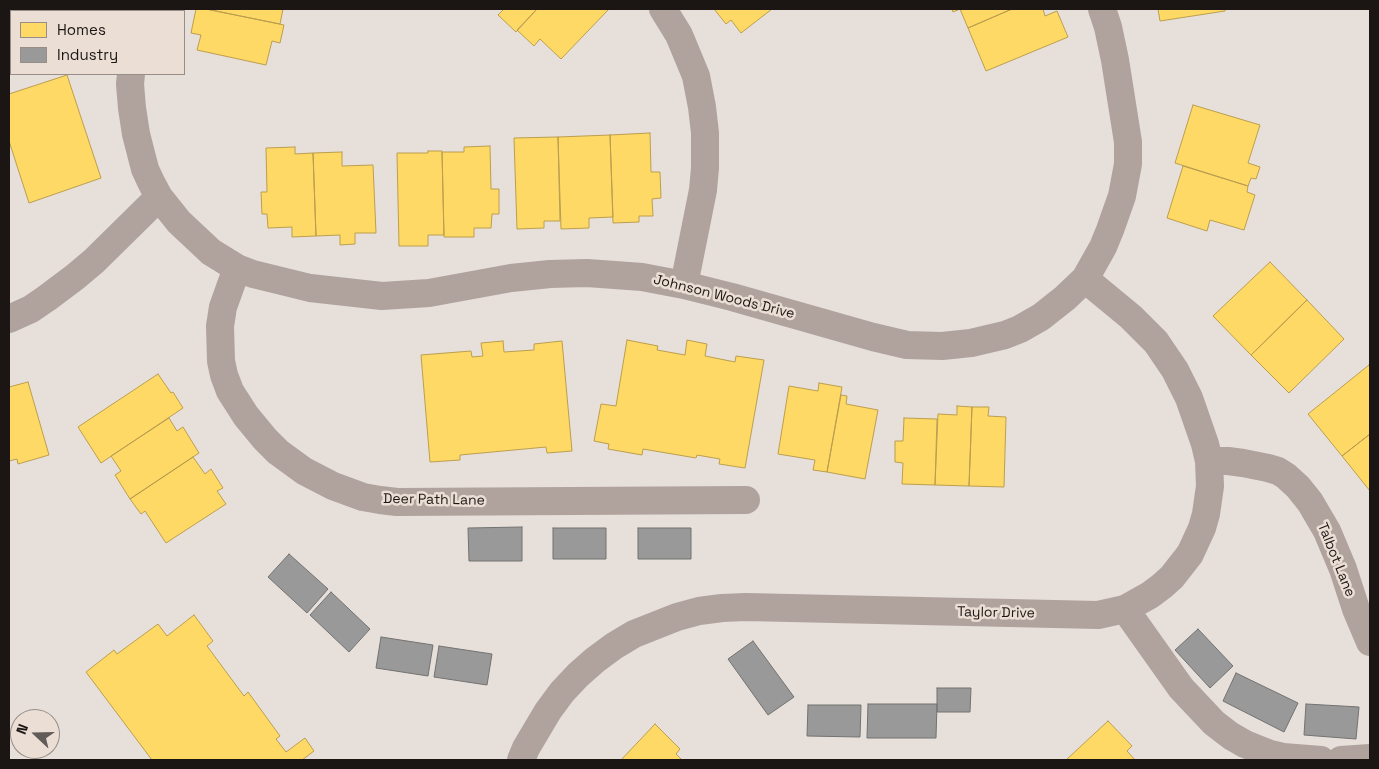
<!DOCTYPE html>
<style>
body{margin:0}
#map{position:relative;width:1379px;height:769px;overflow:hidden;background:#e6dfda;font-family:"Space Grotesk",sans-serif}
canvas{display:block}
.frame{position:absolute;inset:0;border:10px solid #1b1613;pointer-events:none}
.legend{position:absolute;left:10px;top:10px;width:175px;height:65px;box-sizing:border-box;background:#ebded5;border:1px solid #988e87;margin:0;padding:6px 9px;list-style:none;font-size:15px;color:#1b1613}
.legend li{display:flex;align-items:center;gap:10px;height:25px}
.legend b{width:25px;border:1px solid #988e87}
.north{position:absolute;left:10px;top:709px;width:50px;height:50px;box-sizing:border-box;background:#ebded5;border:1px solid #988e87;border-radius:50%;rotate:291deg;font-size:14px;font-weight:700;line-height:20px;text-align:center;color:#1b1613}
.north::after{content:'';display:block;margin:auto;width:18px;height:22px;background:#625c59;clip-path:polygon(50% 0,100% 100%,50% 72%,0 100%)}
</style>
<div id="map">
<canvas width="1379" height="769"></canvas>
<div class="frame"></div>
<ul class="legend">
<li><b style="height:14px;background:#ffd966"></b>Homes</li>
<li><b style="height:14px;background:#999"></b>Industry</li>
</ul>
<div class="north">N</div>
</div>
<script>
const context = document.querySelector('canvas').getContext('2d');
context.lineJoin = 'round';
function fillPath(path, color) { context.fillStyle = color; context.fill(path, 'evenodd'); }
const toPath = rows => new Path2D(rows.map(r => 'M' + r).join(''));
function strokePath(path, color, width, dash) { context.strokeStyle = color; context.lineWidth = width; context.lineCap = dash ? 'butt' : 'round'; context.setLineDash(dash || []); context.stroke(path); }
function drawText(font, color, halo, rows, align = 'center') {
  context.font = font + ' "Space Grotesk",sans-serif'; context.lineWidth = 5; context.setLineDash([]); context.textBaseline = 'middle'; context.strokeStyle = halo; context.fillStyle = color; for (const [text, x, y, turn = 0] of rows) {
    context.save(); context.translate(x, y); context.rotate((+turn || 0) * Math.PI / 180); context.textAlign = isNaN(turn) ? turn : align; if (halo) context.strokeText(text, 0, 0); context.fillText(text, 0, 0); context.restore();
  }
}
const homes = toPath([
 [14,9,88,9,88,11,15,11,14,9],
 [196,9,206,9,284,25,280,43,272,41,266,65,197,50,201,35,191,33,196,9],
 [206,9,283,9,280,24,206,9],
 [504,9,537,9,516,32,498,15,504,9],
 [537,9,609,9,561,59,540,39,534,46,517,30,537,9],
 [714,9,772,9,741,33,731,20,726,24,714,9],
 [952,9,1012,9,968,28,960,9,953,12,952,9],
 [1012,9,1043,9,1045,16,1057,11,1068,37,986,71,968,28,1012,9],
 [1158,9,1225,9,1225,11,1160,21,1158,9],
 [67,75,101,178,29,203,9,141,9,94,67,75],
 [1193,105,1260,125,1248,163,1260,167,1256,179,1251,178,1248,186,1175,163,1193,105],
 [650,133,651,172,660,172,661,198,652,199,653,216,639,216,639,222,613,223,610,135,650,133],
 [610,135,613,217,589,218,589,228,561,229,558,137,610,135],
 [558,137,560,221,544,221,544,228,517,229,514,138,558,137],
 [490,146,491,189,499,189,499,214,492,214,491,228,474,228,474,237,444,237,442,152,464,152,464,147,490,146],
 [295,147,295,154,313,153,316,236,292,237,292,227,268,228,267,214,262,214,261,192,267,192,266,148,295,147],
 [428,151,442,151,444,235,428,235,428,246,399,246,397,153,428,153,428,151],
 [342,152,342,166,373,165,376,233,355,233,355,244,340,245,340,235,316,236,313,153,342,152],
 [1183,166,1248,186,1247,192,1255,195,1244,230,1210,220,1207,231,1167,218,1183,166],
 [1270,262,1307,300,1251,355,1213,316,1270,262],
 [1307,300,1344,339,1289,393,1251,355,1307,300],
 [627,340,658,346,657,350,685,355,687,340,707,344,705,356,735,362,736,356,764,360,745,468,719,464,720,459,697,455,696,458,643,449,642,455,608,449,609,444,594,441,601,404,616,406,627,340],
 [503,341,504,352,534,350,534,344,562,341,572,451,547,453,546,447,460,455,460,460,430,462,421,355,471,351,472,357,483,356,481,343,503,341],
 [1369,365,1370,367,1370,434,1342,456,1308,414,1369,365],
 [158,374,171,393,173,392,183,408,101,463,78,427,158,374],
 [28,382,49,455,18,464,17,459,9,461,9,387,28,382],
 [819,383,842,387,827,472,813,470,815,460,778,454,789,386,818,391,819,383],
 [841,395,847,396,846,404,878,410,865,479,827,472,841,395],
 [957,406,972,407,969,486,935,485,938,414,957,415,957,406],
 [972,407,989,407,988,416,1006,417,1004,487,969,486,972,407],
 [169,418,177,431,183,427,199,453,130,499,115,475,121,471,111,456,169,418],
 [904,418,937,419,935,485,902,484,903,463,895,462,895,441,903,441,904,418],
 [1370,434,1370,491,1342,456,1370,434],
 [193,457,205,474,211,469,223,488,217,491,226,504,166,543,145,511,141,514,130,499,193,457],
 [194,615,213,641,207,646,244,696,248,692,280,736,276,739,286,752,305,738,314,751,302,760,152,760,86,672,114,650,117,654,158,624,167,636,194,615],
 [1108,721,1132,746,1127,751,1135,760,1066,760,1108,721],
 [655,724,680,749,676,754,682,760,621,760,655,724]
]);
const industry = toPath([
 [522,527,522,561,469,561,468,528,522,527],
 [553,528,606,528,606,559,553,559,553,528],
 [638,528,691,528,691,559,638,559,638,528],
 [289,554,328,589,307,613,268,577,289,554],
 [331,592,370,629,349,652,310,615,331,592],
 [1198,629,1233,666,1210,688,1175,650,1198,629],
 [381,637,433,645,428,676,376,668,381,637],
 [753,641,794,697,768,715,728,659,753,641],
 [439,646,492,654,487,685,434,677,439,646],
 [1236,673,1298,703,1284,732,1223,701,1236,673],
 [937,688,971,688,970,712,937,712,937,688],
 [868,704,937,704,936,738,867,738,868,704],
 [1306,704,1359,707,1356,739,1304,735,1306,704],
 [808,705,861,705,860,737,807,736,808,705]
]);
const minor = toPath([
 [663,9,679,35,696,76,702,107,705,133,705,168,703,190,684,285],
 [142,11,143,9],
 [131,74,130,84,132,108,136,134,145,169,151,182,159,197,179,222,211,252,237,268,253,274,310,288,382,296,429,293,511,278,550,274,587,273,642,277,684,285,732,297,873,337,907,345,942,346,971,343,1005,335,1020,329,1041,317,1065,298,1085,279,1103,247,1110,230,1122,196,1128,164,1128,142,1115,60,1108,27,1102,9],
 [237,268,223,307,220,326,221,361,224,375,230,391,246,416,265,439,278,452,304,471,333,486,363,497,380,500,397,502,746,500],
 [9,319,31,309,47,298,75,277,94,261,159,197],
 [1209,461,1228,461,1243,463,1268,468,1278,471,1286,476,1298,487,1310,502,1327,531,1343,569,1356,609,1370,642],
 [1125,609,1181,688,1214,723,1231,736,1245,744,1270,754,1283,757,1321,760],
 [521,760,526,748,548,711,562,692,578,675,595,660,614,646,634,634,677,617,699,611,722,608,746,607,1098,615,1125,609,1150,595,1162,586,1172,577,1190,554,1202,528,1206,514,1210,486,1209,461,1205,444,1189,398,1175,370,1156,342,1131,317,1085,279],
 [1341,760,1370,758]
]);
const streetNames = [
 ["Johnson Woods Drive",724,297,14],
 ["Deer Path Lane",434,500,1],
 ["Talbot Lane",1336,560,68],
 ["Taylor Drive",996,613,1]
];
fillPath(homes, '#ffd966');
strokePath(homes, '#bb9e4d', 1);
fillPath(industry, '#999');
strokePath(industry, '#737271', 1);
strokePath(minor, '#b0a39e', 28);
drawText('14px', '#1b1613', '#ebded5', streetNames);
</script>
